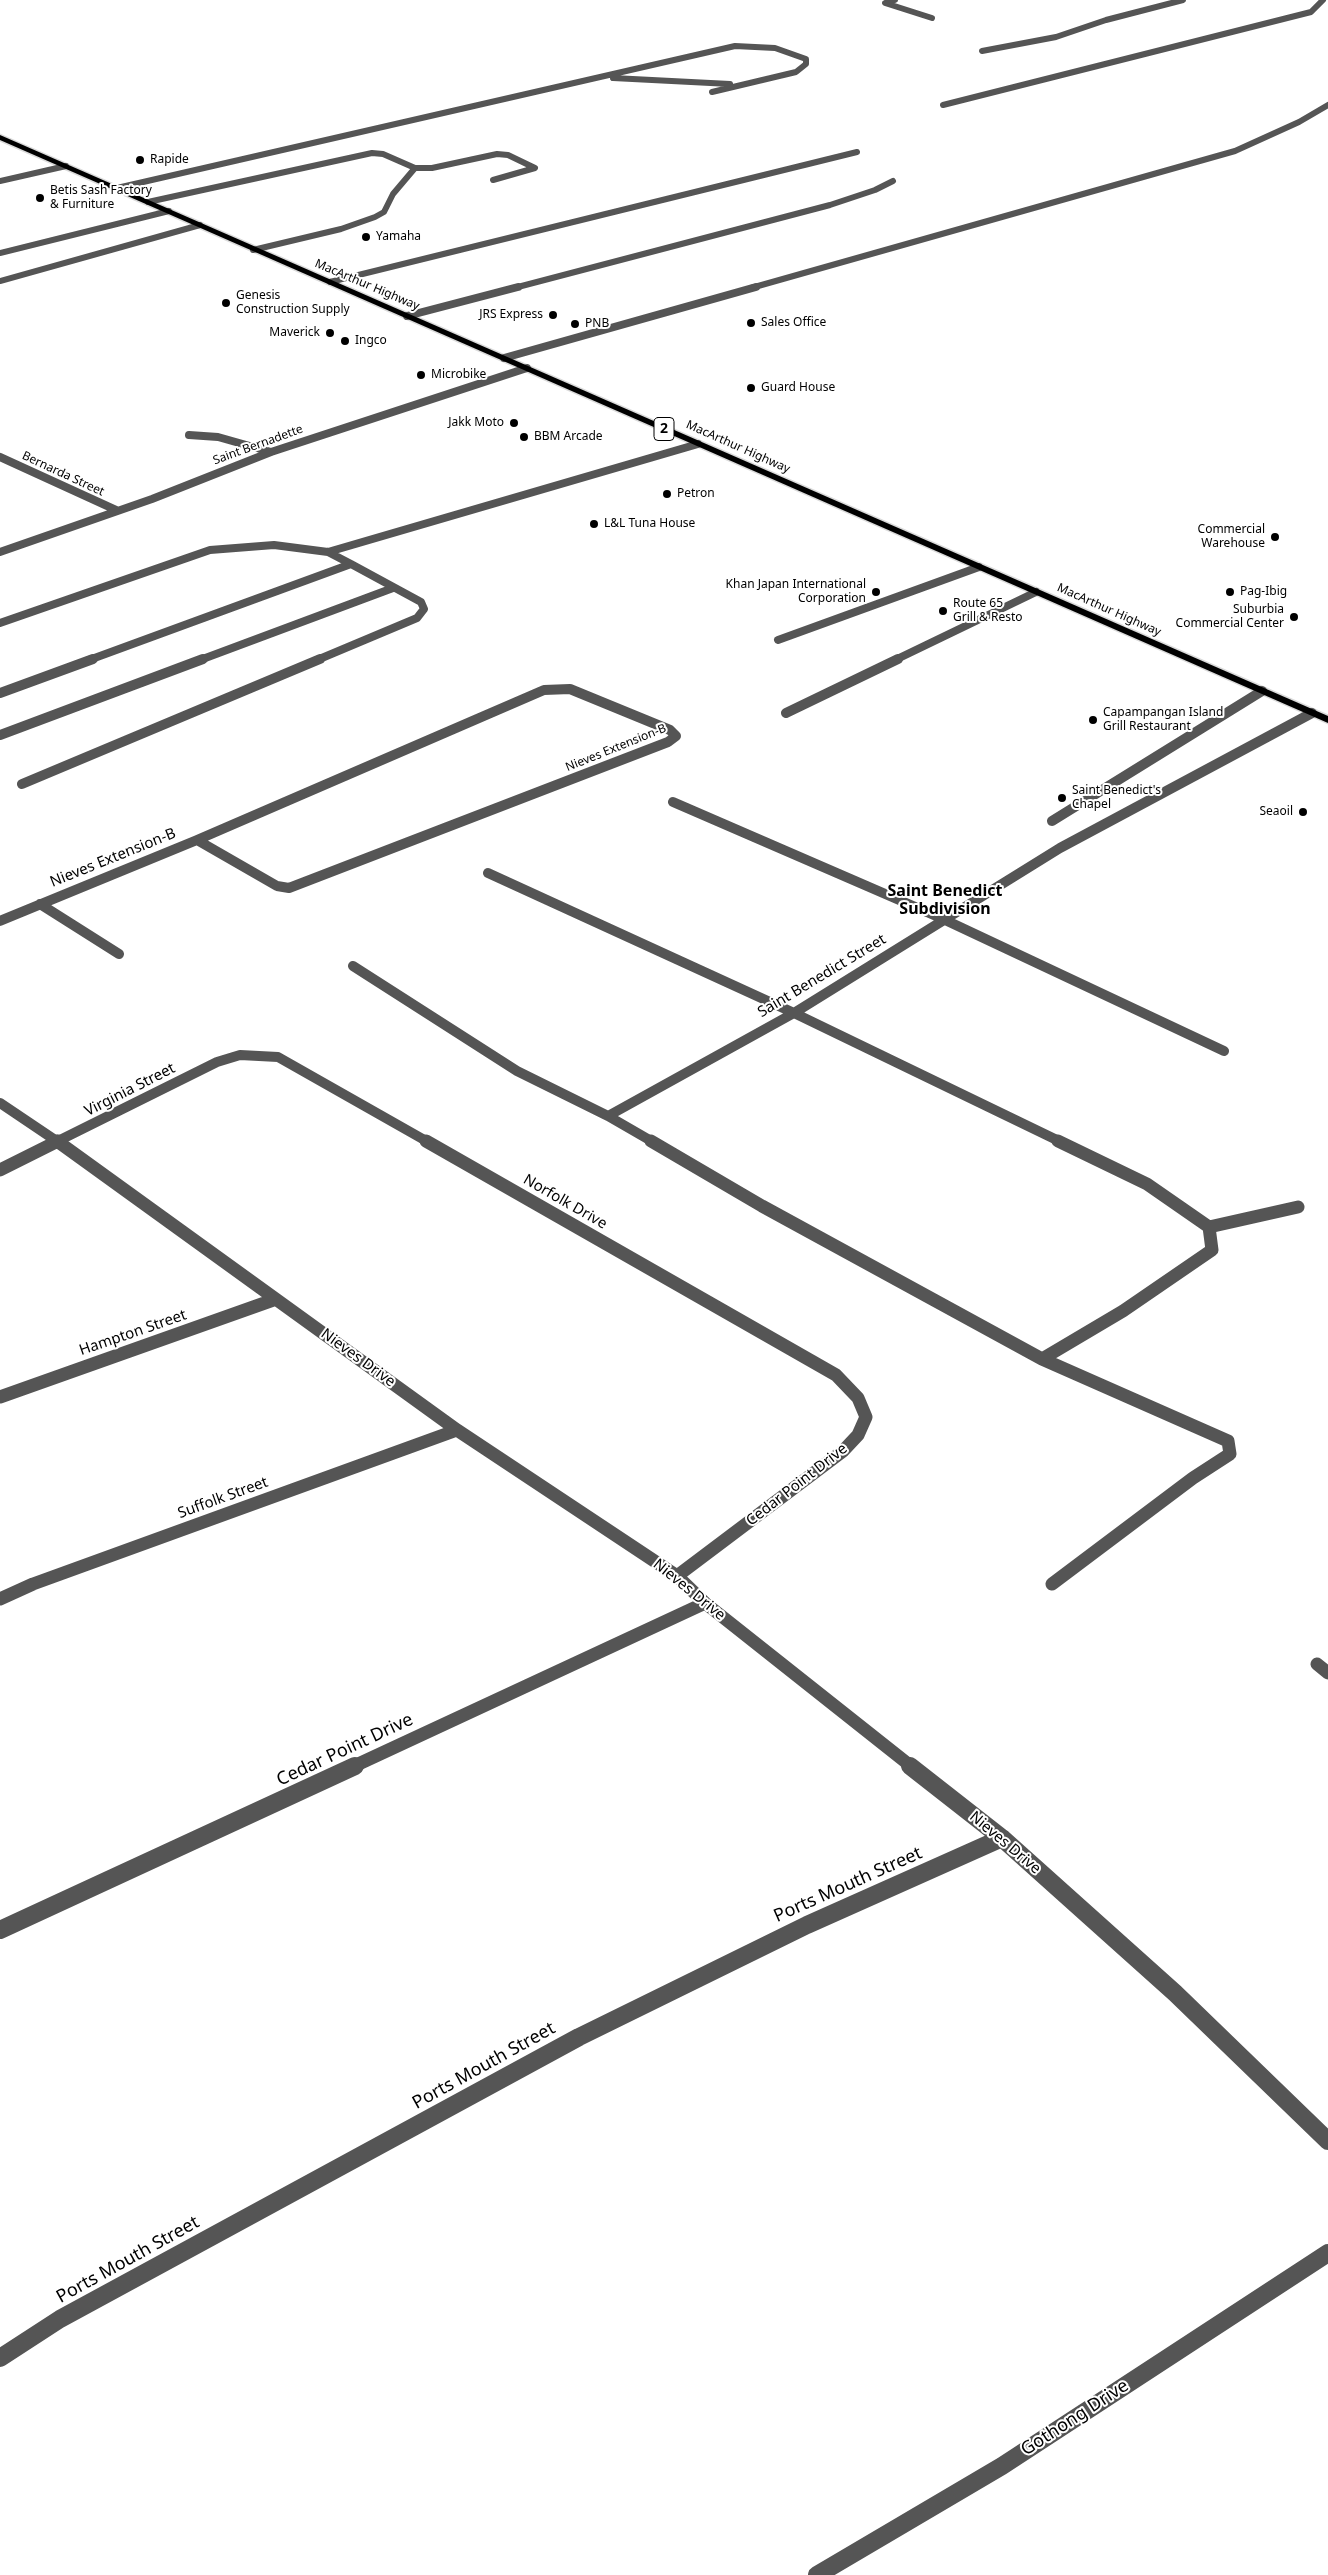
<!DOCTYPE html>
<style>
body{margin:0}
canvas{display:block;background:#fff}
</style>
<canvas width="1328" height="2575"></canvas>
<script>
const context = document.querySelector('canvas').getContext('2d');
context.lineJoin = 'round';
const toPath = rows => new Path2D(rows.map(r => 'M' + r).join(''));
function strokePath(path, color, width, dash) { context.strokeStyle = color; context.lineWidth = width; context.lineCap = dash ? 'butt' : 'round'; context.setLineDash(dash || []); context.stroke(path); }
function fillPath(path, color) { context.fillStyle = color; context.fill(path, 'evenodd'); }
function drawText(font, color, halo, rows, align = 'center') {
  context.font = font + ' "Noto Sans",sans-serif'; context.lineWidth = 4; context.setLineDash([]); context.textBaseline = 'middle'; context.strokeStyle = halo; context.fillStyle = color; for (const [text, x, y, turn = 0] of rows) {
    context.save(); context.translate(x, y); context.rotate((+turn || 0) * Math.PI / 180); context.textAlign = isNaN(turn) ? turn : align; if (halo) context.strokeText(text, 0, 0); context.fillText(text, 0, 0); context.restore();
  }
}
const minorFar4 = toPath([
 [895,0,885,3,932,18],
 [982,51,1056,37,1106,20,1183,0],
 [613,78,730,84],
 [943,105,1311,12,1323,0],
 [0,181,66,166],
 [117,188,735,46,775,48,806,59,806,64,796,72,712,92],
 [148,202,372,153,383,154,415,168,432,168,497,154,508,155,535,168,493,180],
 [253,250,341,229,375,217,384,212,393,194,415,168],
 [0,253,169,211],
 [0,281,200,225],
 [330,282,857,152],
 [514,288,830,205,875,190,893,181],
 [751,288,1235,151,1299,122,1328,105]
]);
const minorFar3 = toPath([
 [407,316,518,287],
 [504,358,756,287],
 [189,435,218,437,271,452],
 [0,457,116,510],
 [0,552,152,499,271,452,527,368],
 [0,623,210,550,274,545,328,552,698,444],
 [778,640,979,567],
 [89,660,351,564,328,552],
 [200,660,393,588],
 [317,660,417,618,424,609,421,602,351,564],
 [895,660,1036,592]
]);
const minorFar2 = toPath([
 [570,689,670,730,676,736,668,742,289,888,277,886,197,840,544,690,570,689],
 [0,693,93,659],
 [786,713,898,659],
 [0,735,203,659],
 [22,784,320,659],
 [673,802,943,919,1224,1051],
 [1052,821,1262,691],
 [488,873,794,1013,1061,1142],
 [40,904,119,954],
 [0,921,197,840],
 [353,966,517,1071,608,1116,653,1142],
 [0,1103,58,1142],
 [608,1116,794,1013,1060,848,1312,713],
 [56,1142,217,1062,240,1055,278,1057,428,1142]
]);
const minorFar1 = toPath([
 [57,1141,457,1430,677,1576,705,1603,912,1767],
 [426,1141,836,1375,858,1398,866,1417,858,1435,843,1451,677,1576],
 [651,1141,762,1206,1042,1359,1228,1441,1230,1454,1193,1478,1052,1584],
 [0,1170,58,1141],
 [1209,1227,1298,1207],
 [1042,1359,1123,1311,1212,1250,1209,1227,1147,1184,1058,1141],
 [0,1397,276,1299],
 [0,1599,33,1584,457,1430],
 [1317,1664,1328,1673],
 [352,1767,705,1603]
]);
const minor = toPath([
 [910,1766,1002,1838,1175,1993,1328,2141],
 [0,1930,355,1766],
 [0,2358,60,2319,579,2037,807,1925,1002,1838],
 [817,2575,1002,2466,1328,2253]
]);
const highway = toPath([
 [0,135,1328,716,1328,723,0,140,0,135]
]);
const markers = [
 [140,160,5,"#000"],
 [40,198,5,"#000"],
 [366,237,5,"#000"],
 [226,303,5,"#000"],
 [553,315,5,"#000"],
 [751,323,5,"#000"],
 [575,324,5,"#000"],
 [330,333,5,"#000"],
 [345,341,5,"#000"],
 [421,375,5,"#000"],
 [751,388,5,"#000"],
 [514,423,5,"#000"],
 [524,437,5,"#000"],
 [667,494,5,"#000"],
 [594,524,5,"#000"],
 [1275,537,5,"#000"],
 [876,592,5,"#000"],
 [1230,592,5,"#000"],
 [943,611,5,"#000"],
 [1294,617,5,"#000"],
 [1093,720,5,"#000"],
 [1062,798,5,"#000"],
 [1303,812,5,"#000"]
];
const farPoinames = [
 ["Rapide",150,160],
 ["Betis Sash Factory",50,191],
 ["& Furniture",50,205],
 ["Yamaha",376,237],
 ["Genesis",236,296],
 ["Construction Supply",236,310],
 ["JRS Express",543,315,"right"],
 ["Sales Office",761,323],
 ["PNB",585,324],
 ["Maverick",320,333,"right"],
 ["Ingco",355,341],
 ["Microbike",431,375],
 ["Guard House",761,388],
 ["Jakk Moto",504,423,"right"],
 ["BBM Arcade",534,437],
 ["Petron",677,494],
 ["L&L Tuna House",604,524],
 ["Commercial",1265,530,"right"],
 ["Warehouse",1265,544,"right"],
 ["Khan Japan International",866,585,"right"],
 ["Corporation",866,599,"right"],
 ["Pag-Ibig",1240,592],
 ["Route 65",953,604],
 ["Grill & Resto",953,618],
 ["Suburbia",1284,610,"right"],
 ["Commercial Center",1284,624,"right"],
 ["Capampangan Island",1103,713],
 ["Grill Restaurant",1103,727],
 ["Saint Benedict's",1072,791],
 ["Chapel",1072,805],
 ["Seaoil",1293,812,"right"]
];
const farStreetnames = [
 ["MacArthur Highway",367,285,23],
 ["Saint Bernadette",258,445,-20],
 ["MacArthur Highway",738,447,24],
 ["Bernarda Street",63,474,25],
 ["MacArthur Highway",1109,610,24],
 ["Nieves Extension-B",616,748,-22]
];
const shields = [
 [664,429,20]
];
const shieldNames = [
 ["2",664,429]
];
const streetNames = [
 ["Nieves Extension-B",113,858,-22],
 ["Saint Benedict Street",822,976,-31],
 ["Virginia Street",130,1090,-27],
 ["Norfolk Drive",565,1202,30],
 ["Hampton Street",133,1333,-19],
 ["Nieves Drive",358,1358,36],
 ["Cedar Point Drive",797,1485,-38],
 ["Suffolk Street",223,1498,-20],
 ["Nieves Drive",689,1590,39],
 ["Nieves Drive",1005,1843,40]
];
const neighbourhoodNames = [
 ["Saint Benedict",945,891],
 ["Subdivision",945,909]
];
const nearStreetnames = [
 ["Cedar Point Drive",345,1750,-25],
 ["Ports Mouth Street",848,1885,-24],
 ["Ports Mouth Street",484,2066,-29],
 ["Ports Mouth Street",128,2260,-29],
 ["Gothong Drive",1075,2418,-33]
];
strokePath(highway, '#dbdbdb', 3);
strokePath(minorFar4, '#555', 6);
strokePath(minorFar3, '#555', 8);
strokePath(minorFar2, '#555', 10);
strokePath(minorFar1, '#555', 13);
strokePath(minor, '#555', 18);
fillPath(highway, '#000');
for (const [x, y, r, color] of markers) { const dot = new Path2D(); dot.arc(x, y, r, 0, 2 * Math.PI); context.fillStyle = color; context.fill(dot); strokePath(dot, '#fff', 2); }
drawText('12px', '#000', '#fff', farPoinames, 'left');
drawText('12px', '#000', '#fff', farStreetnames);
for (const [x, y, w] of shields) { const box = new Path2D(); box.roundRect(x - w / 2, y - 11.5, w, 23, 4); context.fillStyle = '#fff'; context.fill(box); strokePath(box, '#000', 1); }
drawText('bold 14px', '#000', null, shieldNames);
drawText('15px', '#000', '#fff', streetNames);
drawText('bold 16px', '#000', '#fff', neighbourhoodNames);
drawText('18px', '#000', '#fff', nearStreetnames);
</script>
